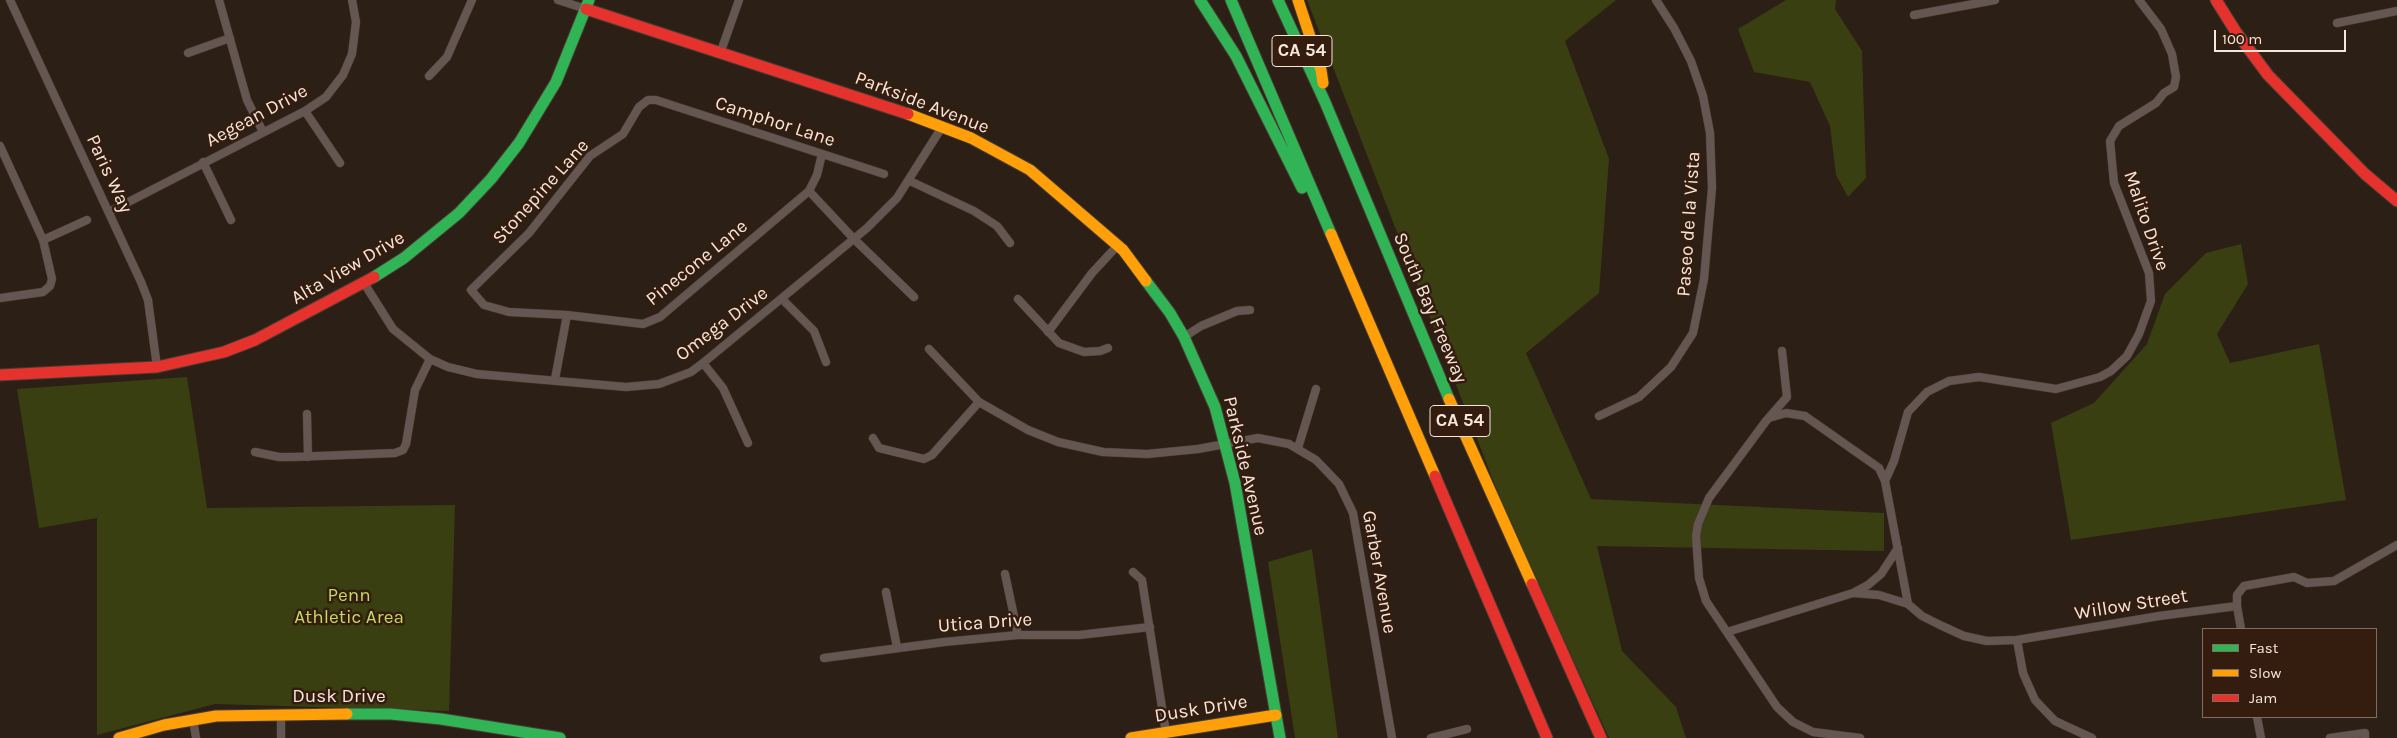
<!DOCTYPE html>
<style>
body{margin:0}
#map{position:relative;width:2397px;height:738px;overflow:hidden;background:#2c1f16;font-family:Karla,sans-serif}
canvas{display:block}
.legend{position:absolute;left:2202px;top:628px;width:175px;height:90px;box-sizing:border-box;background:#341d0e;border:1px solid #826d60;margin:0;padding:6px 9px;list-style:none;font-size:15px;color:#f6e6dc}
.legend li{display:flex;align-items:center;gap:10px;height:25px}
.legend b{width:25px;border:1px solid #826d60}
.scale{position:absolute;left:2214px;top:30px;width:132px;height:22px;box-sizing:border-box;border:2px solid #f6e6dc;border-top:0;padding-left:6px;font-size:15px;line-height:18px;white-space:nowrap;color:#f6e6dc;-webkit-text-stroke:4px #341d0e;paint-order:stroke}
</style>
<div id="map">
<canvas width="2397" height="738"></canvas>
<ul class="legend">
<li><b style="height:6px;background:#30b455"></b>Fast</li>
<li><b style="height:6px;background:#ff9f0a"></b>Slow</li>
<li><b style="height:6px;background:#e5322d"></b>Jam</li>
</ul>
<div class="scale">100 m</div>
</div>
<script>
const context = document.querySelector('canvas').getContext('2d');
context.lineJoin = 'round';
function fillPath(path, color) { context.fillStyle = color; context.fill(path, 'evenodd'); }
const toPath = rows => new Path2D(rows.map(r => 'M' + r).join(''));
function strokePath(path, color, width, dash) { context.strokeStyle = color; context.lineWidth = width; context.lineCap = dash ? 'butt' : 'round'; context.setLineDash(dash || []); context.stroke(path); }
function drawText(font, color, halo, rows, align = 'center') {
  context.font = font + ' Karla,sans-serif'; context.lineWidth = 5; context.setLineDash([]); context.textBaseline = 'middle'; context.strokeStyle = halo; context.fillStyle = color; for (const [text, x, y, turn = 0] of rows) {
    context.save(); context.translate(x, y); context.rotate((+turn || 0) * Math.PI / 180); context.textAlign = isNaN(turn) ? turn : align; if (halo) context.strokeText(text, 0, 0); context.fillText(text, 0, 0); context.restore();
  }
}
const green = toPath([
 [1307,0,1616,0,1565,41,1609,159,1599,293,1526,353,1591,499,1884,513,1884,551,1597,546,1622,651,1676,707,1686,738,1609,738,1505,511],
 [1786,0,1836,0,1835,9,1862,51,1866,178,1848,197,1836,175,1830,126,1810,82,1754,72,1738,29],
 [2241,244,2248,284,2217,334,2230,363,2319,344,2346,500,2071,540,2051,423,2094,403,2147,344,2165,294,2206,253],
 [187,377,207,508,455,505,449,711,215,704,97,735,97,518,39,528,17,389],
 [1312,549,1338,738,1295,738,1268,562]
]);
const street = toPath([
 [10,0,141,282,148,300,157,367],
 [219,0,247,100,263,132],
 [558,0,586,9],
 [1914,15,1995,0],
 [2337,23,2397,11],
 [721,51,739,0],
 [188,53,230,38],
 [429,76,447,57,472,0],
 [305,111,340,163],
 [0,146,43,240,52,279,50,286,43,292,0,298],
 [822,154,817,175,809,191,660,317,643,324,567,315,509,312,484,305,471,290,529,233,590,156,623,134,639,107,648,100,656,100,884,174],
 [203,162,231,220],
 [910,181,974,211,997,226,1010,243],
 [809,191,854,239,914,297],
 [109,212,305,111,326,97,343,75,352,54,356,22,352,0],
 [43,240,87,220],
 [364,283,393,329,430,359,448,367,477,374,626,387,659,384,691,372,703,363,867,228,897,198,942,127],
 [782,299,814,331,826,362],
 [1018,299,1059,343,1084,352,1100,351,1108,348],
 [1048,332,1092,273,1118,245],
 [1184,337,1201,326,1237,311,1250,310],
 [929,349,979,402,1028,430,1058,442,1103,452,1147,454,1198,449,1258,438,1289,444,1316,460,1339,484,1353,513,1392,738],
 [1782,351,1787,397,1766,421,1709,498,1698,524,1696,536,1699,578,1706,601,1777,707,1793,722,1813,732,1860,738],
 [703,363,723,388,748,443],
 [555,379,567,315],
 [307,414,308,457],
 [1599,416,1639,397,1671,367,1693,333,1704,279,1712,188,1710,133,1703,96,1691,61,1674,28,1656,0],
 [1769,418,1786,413,1805,416,1879,468,1885,481,1908,604],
 [873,438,879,448,924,459,932,455,979,402],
 [1298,448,1316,389],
 [255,452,279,457,293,457,395,453,403,450,406,444,415,390,430,359],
 [1885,481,1894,461,1908,412,1927,392,1949,381,1979,377,2056,389,2100,377,2111,371,2127,356,2139,334,2151,301,2149,273,2114,183,2110,141,2119,126,2156,103,2164,93,2174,87,2176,77,2172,54,2161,29,2139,0],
 [1898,548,1881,574,1868,585,1853,593,1879,595,1908,604,1922,616,1940,625,1964,636,1987,641,2017,640,2159,616,2237,606,2237,595,2244,586,2294,577,2307,583,2334,581,2397,545],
 [1133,572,1142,580,1166,733],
 [1005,574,1018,635],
 [886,592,897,647],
 [2237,606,2241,629],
 [1727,632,1853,593],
 [2017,640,2023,673,2035,700,2055,721,2092,738],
 [824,658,944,642,1018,635,1079,635,1150,627],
 [281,715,281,738],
 [2257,717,2261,738],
 [193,719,196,738],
 [1431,738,1467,729],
 [2330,738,2365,733,2365,738]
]);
const fast = toPath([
 [1200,0,1236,56,1302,188],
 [1231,0,1331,234],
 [1278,0,1325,102,1449,399],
 [374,277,404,258,459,213,491,179,519,143,556,82,589,0],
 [1146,281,1170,313,1184,337,1215,407,1235,483,1280,738],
 [347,714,391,714,441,719,560,738]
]);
const slow = toPath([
 [1298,0,1321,70,1323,83],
 [908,114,971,138,1030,170,1123,250,1146,281],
 [1331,234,1435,476],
 [1449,399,1532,584],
 [119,738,164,725,216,716,347,714],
 [1131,738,1276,715]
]);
const jam = toPath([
 [2216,0,2236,32,2268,75,2365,174,2397,201],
 [586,9,908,114],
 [0,375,157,367,224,352,255,340,374,277],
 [1435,476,1547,738],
 [1532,584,1601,738]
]);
const shields = [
 [1302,51,60],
 [1460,421,60]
];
const shieldNames = [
 ["CA 54",1302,51],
 ["CA 54",1460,421]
];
const streetNames = [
 ["Parkside Avenue",922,103,21],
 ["Aegean Drive",257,116,-28],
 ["Camphor Lane",775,122,18],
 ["Paris Way",109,174,65],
 ["Stonepine Lane",541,192,-48],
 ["Malito Drive",2146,221,71],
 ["Paseo de la Vista",1689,224,-86],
 ["Pinecone Lane",697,263,-39],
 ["Alta View Drive",348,268,-30],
 ["South Bay Freeway",1430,308,67],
 ["Omega Drive",722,324,-37],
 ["Parkside Avenue",1245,466,77],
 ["Garber Avenue",1379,572,80],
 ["Willow Street",2131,605,-9],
 ["Utica Drive",985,623,-4],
 ["Dusk Drive",339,697],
 ["Dusk Drive",1201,709,-9]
];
const parkNames = [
 ["Penn",349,596],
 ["Athletic Area",349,618]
];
fillPath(green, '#393f11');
strokePath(street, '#473c33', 9);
strokePath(fast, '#473c33', 13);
strokePath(slow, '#473c33', 13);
strokePath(jam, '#473c33', 13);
strokePath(street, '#655652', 8);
strokePath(fast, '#30b455', 11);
strokePath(slow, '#ff9f0a', 11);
strokePath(jam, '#e5322d', 11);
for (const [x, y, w] of shields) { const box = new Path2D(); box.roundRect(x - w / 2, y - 15.5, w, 31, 4); context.fillStyle = '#341d0e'; context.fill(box); strokePath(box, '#f6e6dc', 1); }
drawText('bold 18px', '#f6e6dc', null, shieldNames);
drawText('19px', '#f6e6dc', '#341d0e', streetNames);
drawText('19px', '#c3d960', '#341d0e', parkNames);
</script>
